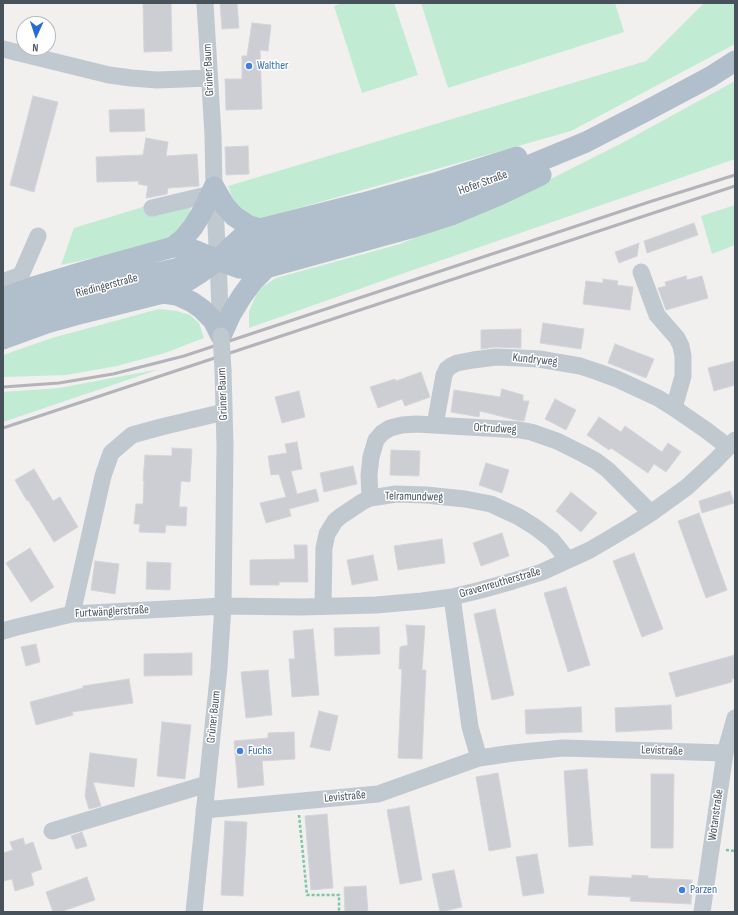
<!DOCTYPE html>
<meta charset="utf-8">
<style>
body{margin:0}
#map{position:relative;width:738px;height:915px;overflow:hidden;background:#f2efef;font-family:"Sofia Sans Condensed",sans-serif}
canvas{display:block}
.frame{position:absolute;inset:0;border:4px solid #48525b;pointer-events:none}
.north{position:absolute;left:16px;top:16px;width:40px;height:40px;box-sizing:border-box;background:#fff;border:1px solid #b6babd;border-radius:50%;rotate:183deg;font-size:11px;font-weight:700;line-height:16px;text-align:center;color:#48525b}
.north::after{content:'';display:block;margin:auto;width:14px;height:18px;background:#266cd5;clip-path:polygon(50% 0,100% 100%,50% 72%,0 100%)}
</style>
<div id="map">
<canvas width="738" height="915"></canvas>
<div class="frame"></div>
<div class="north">N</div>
</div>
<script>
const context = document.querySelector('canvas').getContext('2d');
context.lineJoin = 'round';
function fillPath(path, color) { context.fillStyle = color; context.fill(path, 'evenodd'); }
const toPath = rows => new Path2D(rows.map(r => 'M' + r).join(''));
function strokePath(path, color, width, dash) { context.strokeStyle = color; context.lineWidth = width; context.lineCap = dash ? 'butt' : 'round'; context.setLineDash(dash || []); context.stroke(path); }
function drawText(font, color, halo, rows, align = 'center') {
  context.font = font + ' "Sofia Sans Condensed",sans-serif'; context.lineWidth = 3; context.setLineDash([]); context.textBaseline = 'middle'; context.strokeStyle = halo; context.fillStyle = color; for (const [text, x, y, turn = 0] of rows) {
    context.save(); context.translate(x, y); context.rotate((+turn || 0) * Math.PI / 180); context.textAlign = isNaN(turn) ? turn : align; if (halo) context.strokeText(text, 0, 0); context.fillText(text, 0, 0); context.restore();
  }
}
const green = toPath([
 [342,3,394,3,418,75,362,93,334,6],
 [421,3,615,3,624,32,448,88],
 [704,3,735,3,735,44,571,131,260,219,247,216,236,207,228,186,646,61],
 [735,81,735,159,413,270,249,328,249,311,259,289,276,278,400,244,511,199,622,143],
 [192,202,189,218,168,242,61,265,74,228,149,205],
 [735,205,735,245,712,254,701,216],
 [159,309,177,311,190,315,199,323,204,338,165,353,117,366,66,375,3,377,3,355,52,338],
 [160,369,3,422,3,392,59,388]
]);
const building = toPath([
 [143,3,171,3,172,51,144,52,143,3],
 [220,3,237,3,239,28,222,29,220,3],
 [252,23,271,25,268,51,260,50,262,109,226,110,225,79,242,79,242,56,247,56,252,23],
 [33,96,58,102,34,192,10,185,33,96],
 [144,109,145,131,110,132,109,110,144,109],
 [146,138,168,142,166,156,197,154,199,186,168,188,167,194,146,198,148,186,138,184,139,181,97,182,96,157,143,155,146,138],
 [248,146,249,174,226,175,225,147,248,146],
 [694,223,698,235,647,253,644,241,694,223],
 [639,243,637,256,619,263,615,252,639,243],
 [686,276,687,280,702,276,708,298,666,310,658,288,666,286,665,282,686,276],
 [603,279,618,281,617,285,633,287,630,310,583,304,586,281,603,283,603,279],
 [543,323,584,329,581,349,540,343,543,323],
 [521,329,521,348,496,347,481,349,481,330,521,329],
 [615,344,654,359,646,378,608,363,615,344],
 [735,361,735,385,714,391,708,368,735,361],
 [421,372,430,397,405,406,402,399,378,408,370,387,395,379,396,381,421,372],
 [502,389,523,395,523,401,529,401,524,421,516,420,480,411,479,417,451,412,454,390,500,397,502,389],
 [299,391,305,417,282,423,275,397,299,391],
 [555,399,576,410,566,430,545,419,555,399],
 [599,417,621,432,625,426,662,452,668,443,681,452,666,472,654,464,648,473,611,448,609,450,587,435,599,417],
 [297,442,302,469,291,471,297,494,316,489,319,501,289,509,291,516,266,523,260,503,286,497,279,474,271,475,268,456,287,453,285,444,297,442],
 [172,448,192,449,190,482,181,481,179,507,187,507,186,526,166,525,165,533,139,532,140,524,134,524,136,504,143,504,144,481,143,481,145,455,172,456,172,448],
 [391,450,420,451,419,476,390,475,391,450],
 [486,463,509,470,502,493,479,485,486,463],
 [353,466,357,484,324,492,320,473,353,466],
 [34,469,53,501,60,497,78,527,54,542,28,500,27,501,15,480,34,469],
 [730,491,734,503,702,513,699,501,730,491],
 [571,492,597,513,581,532,556,511,571,492],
 [699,513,727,590,706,598,678,521,699,513],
 [502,533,509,556,481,566,473,543,502,533],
 [442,539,445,563,398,570,394,546,442,539],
 [294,545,307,545,308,582,279,582,279,585,250,585,250,560,295,559,294,545],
 [30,548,54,587,31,602,6,563,30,548],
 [634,553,663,629,642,637,613,561,634,553],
 [373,555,378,580,352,585,347,560,373,555],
 [95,561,119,564,115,594,91,590,95,561],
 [147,562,171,563,170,590,146,589,147,562],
 [566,587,590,665,568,672,544,593,566,587],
 [495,609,514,695,492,700,474,614,495,609],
 [406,625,425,626,422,670,426,670,422,759,398,758,402,669,399,669,400,647,408,645,406,625],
 [379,627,380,654,335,656,334,628,379,627],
 [313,629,319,695,292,697,289,659,295,659,293,631,313,629],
 [36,644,40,662,26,666,21,647,36,644],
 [192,653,192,675,144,676,144,654,192,653],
 [735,655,735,678,732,679,732,682,676,697,669,673,735,655],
 [268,670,272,715,246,718,241,672,268,670],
 [129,679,133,703,72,712,73,715,36,725,30,702,83,688,83,686,129,679],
 [671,705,672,729,616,732,615,708,671,705],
 [581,707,582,732,526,734,525,710,581,707],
 [319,711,338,716,330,751,310,747,319,711],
 [162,722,191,725,185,779,157,776,162,722],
 [294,732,295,759,262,761,264,785,238,788,234,741,268,738,268,733,294,732],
 [90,753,137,759,134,787,93,782,101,806,89,809,85,796,90,753],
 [587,769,593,845,569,847,564,771,587,769],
 [498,773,511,847,489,851,476,777,498,773],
 [651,774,674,774,673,848,651,848,651,774],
 [409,806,422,880,400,884,387,810,409,806],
 [327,814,333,888,311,890,305,816,327,814],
 [225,821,247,822,243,896,221,895,225,821],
 [82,832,87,846,76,849,71,836,82,832],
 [23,838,25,845,33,842,42,869,31,873,34,885,15,891,12,879,3,881,3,853,13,850,10,842,23,838],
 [537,854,544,893,523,896,516,857,537,854],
 [454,870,462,907,440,912,432,874,454,870],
 [632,875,648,876,648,878,692,880,691,904,630,901,631,897,588,895,590,876,632,878,632,875],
 [87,877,95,900,60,912,53,912,46,892,87,877],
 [366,886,368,912,345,912,344,887,366,886]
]);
const path = toPath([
 [299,815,307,895,339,895,339,912],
 [726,850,735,851]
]);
const minor = toPath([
 [205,3,213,135,214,187,217,246],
 [3,49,109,75,131,78,157,80,209,78],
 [152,208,211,194],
 [218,260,221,336],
 [641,272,657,315,677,338,681,346,683,356,683,376,674,408],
 [3,282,21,275,38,236],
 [435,425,444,375,447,369,451,366,457,363,473,360,496,357,520,358,539,359,580,366,598,372,617,379,658,398,674,408,706,430,728,447],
 [370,498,369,475,371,457,376,440,382,433,390,428,402,425,416,424,520,430,531,432,557,441,583,454,596,461,608,470,651,513],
 [452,597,470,727,479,758],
 [323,606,324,548,327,534,335,521,341,516,362,502,370,498,377,497,396,494,426,495,465,499,491,504,519,517,535,527,552,540,568,560],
 [72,614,103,476,111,453,132,435,161,427,224,412],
 [3,631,17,627,72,614,223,606,301,607,376,605,422,601,452,597,481,590,513,581,542,572,590,550,629,527,651,513,687,487,715,461,735,440],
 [204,810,378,794,479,758,513,753,563,748,725,753],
 [52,831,207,784],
 [194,912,219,668,223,606,225,446,223,370],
 [702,912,725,753,735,718]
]);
const major = toPath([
 [214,187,225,206,234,216,249,226,260,229],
 [232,246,243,236,260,229,363,203,438,182,517,157],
 [173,247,183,239,193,227,201,214,214,187],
 [163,293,177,295,192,302,202,309,213,320,221,336],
 [3,298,33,287,83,272,173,247,185,248,196,251],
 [3,319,40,306,88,291,132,279,316,236,367,222,406,211,494,180,586,142,648,110,710,77,735,61],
 [221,336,231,314,242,296,253,281,266,268],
 [3,339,47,323,83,313,163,293,184,283,200,273,218,260,239,268,253,269,266,268,411,228,451,215,499,195,541,175]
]);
const rail = toPath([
 [3,387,59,383,113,374,184,356,649,202,735,175],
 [3,428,735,186]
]);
const minorBridge = toPath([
 [221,336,223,370]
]);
const majorBridge = toPath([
 [196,251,218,260,232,246]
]);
const markers = [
 [249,66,4,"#3f7fe0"],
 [240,751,4,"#3f7fe0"],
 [682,890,4,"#3f7fe0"]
];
const shopNames = [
 ["Walther",257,66],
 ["Fuchs",248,751],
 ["Parzen",690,890]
];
const streetNames = [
 ["Grüner Baum",209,70,-93],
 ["Hofer Straße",483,183,-20],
 ["Riedingerstraße",107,286,-15],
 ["Kundryweg",535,360,6],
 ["Grüner Baum",223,394,-92],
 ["Ortrudweg",495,429,3],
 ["Telramundweg",414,497,1],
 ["Gravenreutherstraße",500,583,-16],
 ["Furtwänglerstraße",112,612,-3],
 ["Grüner Baum",214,717,-84],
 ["Levistraße",662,751,2],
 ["Levistraße",345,797,-5],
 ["Wotanstraße",716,815,-82]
];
fillPath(green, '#c1ecd3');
fillPath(building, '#ccced3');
strokePath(building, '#d4d5da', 1);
strokePath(path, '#7bc8a5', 2.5, [3, 2]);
strokePath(minor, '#c1c9d0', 17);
strokePath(major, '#b1becc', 21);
strokePath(rail, '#b2b4b9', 3);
strokePath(minorBridge, '#c1c9d0', 17);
strokePath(majorBridge, '#b1becc', 21);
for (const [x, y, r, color] of markers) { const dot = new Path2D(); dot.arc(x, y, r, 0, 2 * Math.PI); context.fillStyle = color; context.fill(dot); strokePath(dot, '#fff', 1.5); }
drawText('12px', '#366cbe', '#fff', shopNames, 'left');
drawText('12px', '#48525b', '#fff', streetNames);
</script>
